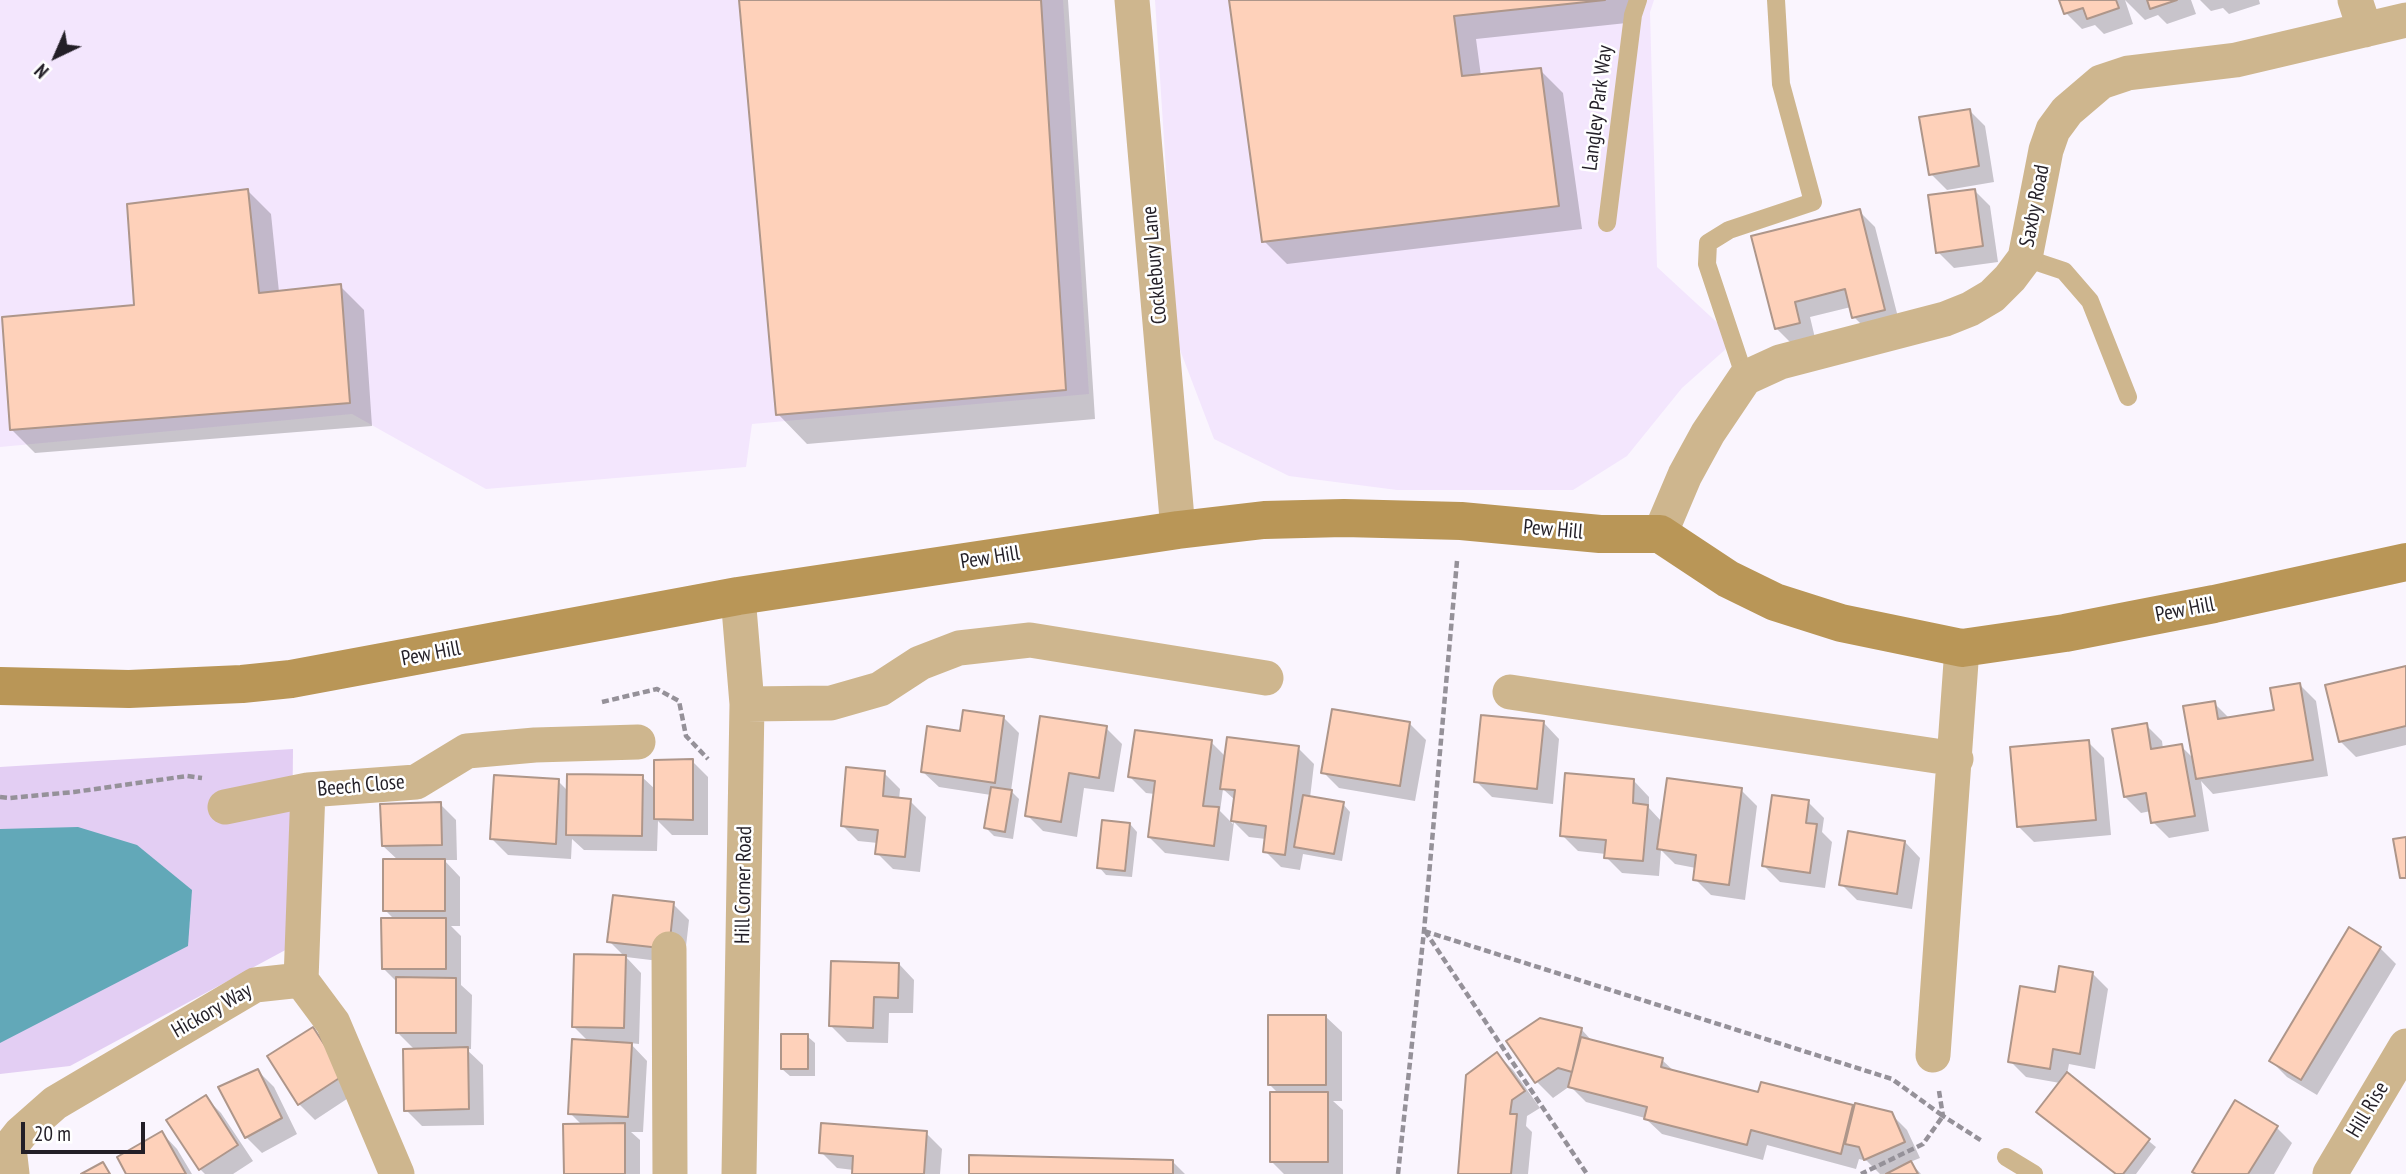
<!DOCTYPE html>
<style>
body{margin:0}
#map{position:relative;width:2406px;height:1174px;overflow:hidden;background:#faf5fe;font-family:"PT Sans Narrow",sans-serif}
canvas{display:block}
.north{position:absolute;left:21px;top:21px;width:70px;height:70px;-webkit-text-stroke:5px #fff;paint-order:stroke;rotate:224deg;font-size:19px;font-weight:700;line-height:28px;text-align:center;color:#231f27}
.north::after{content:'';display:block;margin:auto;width:24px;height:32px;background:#231f27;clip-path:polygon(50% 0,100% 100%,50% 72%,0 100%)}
.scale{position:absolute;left:21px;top:1122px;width:124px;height:32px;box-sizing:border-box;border:4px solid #231f27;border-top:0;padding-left:9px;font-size:21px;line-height:24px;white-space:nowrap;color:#231f27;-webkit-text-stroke:5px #fff;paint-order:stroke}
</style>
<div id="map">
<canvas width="2406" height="1174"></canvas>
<div class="north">N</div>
<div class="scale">20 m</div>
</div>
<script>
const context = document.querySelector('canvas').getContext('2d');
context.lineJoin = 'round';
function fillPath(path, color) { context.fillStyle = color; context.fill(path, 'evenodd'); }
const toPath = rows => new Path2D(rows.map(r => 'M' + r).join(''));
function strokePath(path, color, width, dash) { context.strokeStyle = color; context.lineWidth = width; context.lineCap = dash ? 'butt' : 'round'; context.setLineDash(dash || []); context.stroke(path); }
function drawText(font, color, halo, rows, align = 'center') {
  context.font = font + ' "PT Sans Narrow",sans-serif'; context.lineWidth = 5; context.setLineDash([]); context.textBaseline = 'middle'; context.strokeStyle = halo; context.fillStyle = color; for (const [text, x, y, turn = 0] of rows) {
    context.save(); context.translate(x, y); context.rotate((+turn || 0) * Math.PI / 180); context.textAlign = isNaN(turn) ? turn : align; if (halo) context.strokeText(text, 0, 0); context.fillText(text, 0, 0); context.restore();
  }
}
const built = toPath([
 [0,0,1063,0,1089,394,752,424,746,467,486,489,352,414,0,447],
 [1155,0,1654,0,1650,12,1657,267,1736,340,1682,388,1627,456,1573,490,1397,490,1289,476,1214,439,1177,342]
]);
const green = toPath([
 [293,749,291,947,70,1066,0,1074,0,767]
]);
const water = toPath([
 [78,827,137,845,192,890,188,946,0,1043,0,829]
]);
const shadow = toPath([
 [740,0,1068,0,1095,419,807,444,778,414],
 [1231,0,1632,0,1636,22,1476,39,1481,76,1540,70,1563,93,1582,229,1287,264,1264,241],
 [2061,0,2125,0,2133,24,2104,34,2095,25,2082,29,2066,13],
 [2125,0,2191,0,2196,14,2167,24,2158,15,2145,20],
 [2200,0,2259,0,2260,4,2229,14,2223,8,2211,11],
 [1969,110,1985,126,1994,182,1947,190,1931,174],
 [1974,190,1990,206,1998,262,1954,268,1938,252],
 [248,191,271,214,279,292,340,286,364,310,372,426,35,453,11,429],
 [1859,211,1875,227,1900,325,1870,333,1854,317,1851,307,1810,317,1815,338,1792,344,1776,328],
 [2406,668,2406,745,2356,757,2340,741],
 [2300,685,2316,701,2328,776,2213,794,2201,781,2209,831,2169,838,2153,822,2151,811,2141,813,2125,797,2146,725,2162,741,2163,749,2181,746,2194,759,2214,703,2230,719,2276,711],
 [1003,717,1019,733,1011,791,1019,799,1013,839,994,836,986,828,991,795,939,787,923,772,962,733],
 [1544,723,1559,739,1553,804,1492,797,1476,781],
 [1410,724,1426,740,1415,801,1339,788,1323,772],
 [1106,728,1122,744,1114,792,1084,788,1077,837,1043,831,1027,815],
 [1211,742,1226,757,1298,748,1314,764,1310,798,1343,804,1350,812,1342,861,1303,854,1300,870,1281,867,1265,851,1266,839,1249,837,1234,822,1229,861,1165,853,1149,837,1155,794,1146,793,1130,777],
 [1223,789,1236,801,1233,824,1220,811],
 [2088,742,2104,758,2111,835,2034,842,2018,826],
 [692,761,708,777,708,835,672,835,658,821,657,851,584,850,572,839,571,859,508,855,492,839,558,781,568,791,642,777,656,790],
 [884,773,900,789,899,800,910,801,926,817,920,872,893,869,877,853,878,843,858,841,842,825],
 [1634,781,1649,797,1649,808,1662,822,1741,790,1757,806,1745,900,1711,895,1695,879,1696,868,1675,864,1661,850,1659,876,1622,873,1606,857,1606,854,1578,851,1562,835],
 [1808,802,1824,818,1822,832,1832,842,1825,888,1780,882,1764,866],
 [440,804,456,820,457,860,444,860,460,877,460,926,451,926,461,936,461,985,472,995,471,1049,466,1049,483,1065,484,1125,422,1126,406,1110,415,1050,397,1032,398,983,383,968,395,920,385,910,399,861,383,846],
 [1130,824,1137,832,1132,877,1106,875,1099,867],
 [1905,842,1920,858,1912,909,1857,900,1841,884],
 [673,904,689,920,684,964,626,957,641,973,639,1044,630,1043,647,1061,643,1132,631,1132,640,1140,640,1174,565,1174,582,1125,570,1113,589,1042,573,1026,625,957,609,941],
 [2380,948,2396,964,2317,1095,2287,1077,2271,1061],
 [899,964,914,980,913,1013,889,1013,888,1043,847,1042,831,1026],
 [2092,973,2108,989,2095,1069,2069,1064,2067,1074,2156,1147,2136,1174,2116,1174,2046,1120,2038,1112,2060,1083,2026,1077,2010,1061],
 [1326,1017,1342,1032,1342,1101,1333,1101,1343,1110,1343,1174,1284,1174,1272,1162,1279,1094,1270,1085],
 [313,1029,329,1045,359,1091,315,1120,299,1104],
 [1582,1030,1593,1042,1662,1060,1675,1072,1759,1094,1762,1084,1855,1108,1891,1114,1907,1130,1920,1158,1910,1162,1921,1174,1880,1174,1867,1161,1859,1159,1856,1169,1767,1145,1763,1160,1662,1134,1645,1118,1586,1102,1570,1086,1553,1098,1537,1082,1509,1041],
 [807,1036,815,1043,815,1076,790,1076,782,1069],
 [1497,1054,1513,1070,1540,1108,1527,1116,1526,1126,1532,1132,1528,1174,1459,1174],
 [258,1071,274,1087,297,1134,262,1153,246,1137],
 [205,1097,221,1113,253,1161,233,1174,205,1174,200,1169],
 [2276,1127,2292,1143,2274,1174,2197,1174],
 [162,1133,177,1149,192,1174,128,1174],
 [926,1133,942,1149,940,1174,853,1174,854,1170,837,1168,821,1152],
 [1172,1161,1185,1174,971,1174]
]);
const building = toPath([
 [739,0,1041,0,1066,390,776,415,739,0],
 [1229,0,1605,0,1454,16,1462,76,1541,68,1559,206,1262,242,1229,0],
 [2059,0,2116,0,2119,8,2087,19,2083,8,2064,14,2059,0],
 [2147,0,2177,0,2150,9,2147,0],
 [1970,109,1979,166,1929,175,1919,117,1970,109],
 [248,189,259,293,341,284,350,403,10,430,2,317,134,305,127,204,248,189],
 [1975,189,1983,246,1936,253,1928,195,1975,189],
 [1860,209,1885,310,1852,318,1845,289,1795,302,1800,323,1775,329,1751,236,1860,209],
 [2406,666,2406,726,2339,742,2325,685,2406,666],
 [2300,683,2313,760,2196,779,2183,706,2215,701,2218,719,2274,710,2270,688,2300,683],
 [1332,709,1410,722,1400,786,1321,773,1332,709],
 [963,710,1004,716,995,783,921,772,927,726,960,731,963,710],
 [1481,715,1544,721,1537,789,1474,782,1481,715],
 [1040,716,1107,726,1099,778,1069,773,1061,822,1025,816,1040,716],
 [2147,723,2151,749,2182,744,2195,816,2151,823,2146,793,2124,797,2112,729,2147,723],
 [1135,730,1212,740,1203,806,1219,807,1214,846,1148,837,1155,781,1128,777,1135,730],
 [1227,737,1299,746,1285,855,1263,852,1266,826,1231,821,1235,790,1220,789,1227,737],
 [2089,740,2096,820,2017,827,2010,747,2089,740],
 [693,759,693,820,654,819,654,760,693,759],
 [846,767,885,771,883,796,911,799,905,857,875,854,878,830,841,826,846,767],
 [1565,773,1634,779,1633,803,1648,805,1643,861,1604,858,1606,840,1560,836,1565,773],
 [567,774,643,775,642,836,566,835,567,774],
 [494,775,559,779,556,844,490,839,494,775],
 [1667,778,1742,788,1729,885,1693,880,1696,855,1657,849,1667,778],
 [991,787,1012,790,1005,832,984,828,991,787],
 [1303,795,1344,802,1334,854,1294,847,1303,795],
 [1772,795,1809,800,1806,823,1817,824,1810,873,1762,866,1772,795],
 [441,802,442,845,382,846,380,804,441,802],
 [1102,820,1130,823,1125,871,1097,868,1102,820],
 [1848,831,1905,841,1897,894,1839,885,1848,831],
 [2406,837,2406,878,2400,878,2393,839,2406,837],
 [383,859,445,859,445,911,383,911,383,859],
 [613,895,674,902,669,949,607,942,613,895],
 [381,918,446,918,446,969,382,969,381,918],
 [2349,927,2381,947,2301,1080,2269,1061,2349,927],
 [574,954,626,955,624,1028,572,1027,574,954],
 [831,961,899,963,898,998,874,997,873,1028,829,1026,831,961],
 [2059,966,2093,972,2080,1054,2053,1049,2050,1069,2008,1062,2020,986,2055,992,2059,966],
 [396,977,456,978,456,1033,396,1033,396,977],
 [1268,1015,1326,1015,1326,1085,1268,1085,1268,1015],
 [1540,1018,1582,1028,1572,1072,1558,1068,1535,1083,1506,1041,1540,1018],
 [313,1027,344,1075,298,1105,267,1056,313,1027],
 [781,1034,808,1034,808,1069,781,1069,781,1034],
 [1581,1037,1663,1058,1661,1067,1758,1092,1761,1082,1853,1105,1841,1154,1751,1130,1747,1145,1644,1119,1647,1107,1568,1087,1581,1037],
 [572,1039,632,1043,628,1117,568,1114,572,1039],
 [468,1047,469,1109,404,1111,403,1049,468,1047],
 [1497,1052,1525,1091,1512,1100,1510,1114,1517,1114,1511,1174,1458,1174,1466,1075,1497,1052],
 [258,1069,282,1118,245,1138,218,1087,258,1069],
 [2067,1072,2150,1139,2123,1174,2116,1174,2036,1112,2067,1072],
 [1270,1092,1328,1092,1328,1162,1270,1162,1270,1092],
 [206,1095,238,1145,199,1170,166,1120,206,1095],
 [2235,1100,2278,1126,2248,1174,2196,1174,2192,1172,2235,1100],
 [1855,1103,1892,1112,1905,1142,1864,1160,1859,1147,1845,1144,1855,1103],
 [625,1123,625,1174,564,1174,563,1124,625,1123],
 [821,1123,927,1131,924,1174,852,1174,853,1156,819,1153,821,1123],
 [162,1131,186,1174,126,1174,117,1157,162,1131],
 [969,1155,1173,1160,1173,1174,969,1174,969,1155],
 [1911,1161,1918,1174,1886,1174,1911,1161],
 [103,1162,110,1174,81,1174,103,1162]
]);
const path = toPath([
 [602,702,657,689,679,701,686,736,708,759],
 [0,797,10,798,74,792,187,776,202,778],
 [1424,931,1892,1079,1943,1116,1923,1144,1861,1174],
 [1425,931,1587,1174],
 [1939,1091,1943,1116,1982,1141],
 [1398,1174,1424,931,1457,561]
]);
const lane = toPath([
 [1607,223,1633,15,1638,0],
 [2025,258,2064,271,2090,301,2128,397],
 [1745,378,1707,264,1708,243,1729,230,1813,202,1781,84,1776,0],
 [2006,1157,2034,1174]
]);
const street = toPath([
 [1132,0,1178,530],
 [2355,0,2365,30],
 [1660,534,1685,475,1708,433,1745,378,1780,362,1945,319,1970,309,1992,296,2010,278,2025,258,2046,150,2053,130,2067,111,2101,82,2128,73,2236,60,2406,20],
 [738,596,747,704,739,1174],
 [1510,692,1956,759],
 [747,704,831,703,880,689,920,663,959,648,1030,640,1266,678],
 [225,807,308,790],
 [669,949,670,1174],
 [301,980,308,790,416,782,467,751,535,745,638,742],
 [1933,1055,1962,648],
 [12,1174,9,1148,21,1133,55,1103,255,985,301,980,333,1023,397,1174],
 [2330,1174,2406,1046]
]);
const secondary = toPath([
 [0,686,129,689,242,684,291,679,738,596,1178,530,1264,520,1344,518,1461,521,1600,534,1660,534,1728,579,1775,602,1841,623,1962,648,2065,633,2214,604,2406,562]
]);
const streetNames = [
 ["Langley Park Way",1598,108,-83],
 ["Saxby Road",2035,206,-79],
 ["Cocklebury Lane",1155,265,-95],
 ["Pew Hill",1553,530,5],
 ["Pew Hill",990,558,-9],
 ["Pew Hill",2185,610,-11],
 ["Pew Hill",431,654,-11],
 ["Beech Close",361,786,-5],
 ["Hill Corner Road",744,885,-89],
 ["Hickory Way",212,1011,-30],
 ["Hill Rise",2368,1110,-59]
];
fillPath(built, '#f3e6fd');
fillPath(green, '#e3cef3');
fillPath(water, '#62a8b8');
fillPath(shadow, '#0003');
fillPath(building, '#fed1ba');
strokePath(building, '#ae968a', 2);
strokePath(path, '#959199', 4.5, [7, 3.5]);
strokePath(lane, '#ceb68e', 18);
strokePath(street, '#ceb68e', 35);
strokePath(secondary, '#b99657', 38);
drawText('21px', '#231f27', '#fff', streetNames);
</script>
